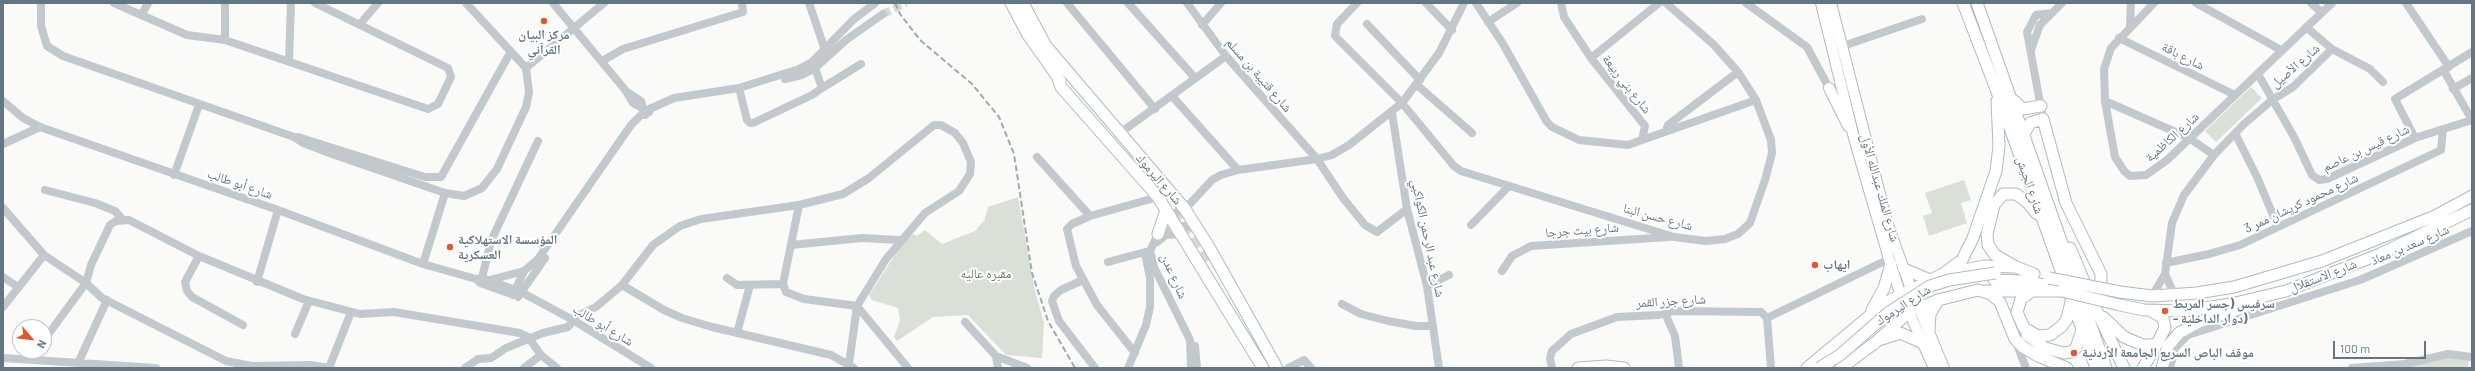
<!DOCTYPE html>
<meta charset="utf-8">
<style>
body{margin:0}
#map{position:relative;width:2475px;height:371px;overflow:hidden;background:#fafaf8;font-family:Barlow,sans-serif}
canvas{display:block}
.frame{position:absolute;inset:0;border:4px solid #657683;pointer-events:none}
.north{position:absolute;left:12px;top:319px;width:40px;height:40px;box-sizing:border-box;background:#fff;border:1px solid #c1c8cd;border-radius:50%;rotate:118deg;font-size:11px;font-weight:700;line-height:16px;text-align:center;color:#657683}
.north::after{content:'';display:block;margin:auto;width:14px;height:18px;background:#e4572e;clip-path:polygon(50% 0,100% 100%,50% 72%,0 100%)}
.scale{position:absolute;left:2333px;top:341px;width:93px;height:18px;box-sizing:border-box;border:2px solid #657683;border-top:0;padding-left:5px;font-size:12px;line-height:14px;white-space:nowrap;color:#657683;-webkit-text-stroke:3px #fff;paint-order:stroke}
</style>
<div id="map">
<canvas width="2475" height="371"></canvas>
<div class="frame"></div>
<div class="north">N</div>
<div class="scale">100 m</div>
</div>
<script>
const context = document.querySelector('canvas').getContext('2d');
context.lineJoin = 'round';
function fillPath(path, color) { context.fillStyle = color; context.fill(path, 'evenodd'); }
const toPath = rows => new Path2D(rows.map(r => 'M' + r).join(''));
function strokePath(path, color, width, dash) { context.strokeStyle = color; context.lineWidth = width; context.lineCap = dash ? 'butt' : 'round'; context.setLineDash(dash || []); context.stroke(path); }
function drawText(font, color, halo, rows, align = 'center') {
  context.font = font + ' Barlow,"Noto Naskh Arabic",sans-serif'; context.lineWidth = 4; context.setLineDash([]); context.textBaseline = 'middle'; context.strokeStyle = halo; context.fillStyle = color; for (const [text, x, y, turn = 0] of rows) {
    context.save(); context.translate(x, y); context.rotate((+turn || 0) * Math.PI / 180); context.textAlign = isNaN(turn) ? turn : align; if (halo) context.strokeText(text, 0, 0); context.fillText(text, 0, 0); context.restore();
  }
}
const green = toPath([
 [2251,87,2262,98,2216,142,2205,131],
 [1964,180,1971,200,1961,203,1967,223,1929,236,1923,216,1932,213,1925,193],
 [1018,197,1035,291,1044,323,1042,358,1006,355,968,315,933,317,897,341,894,337,900,320,898,308,872,300,869,295,902,244,913,234,917,236,925,230,942,244,975,231,984,221,988,207],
 [2441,353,2470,359,2467,368,2363,368]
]);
const minorTunnel = toPath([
 [883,14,906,3]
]);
const highwayTunnel = toPath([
 [1175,210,1208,264]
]);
const minor = toPath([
 [41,3,41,26,47,46,63,56,294,137,303,143,332,154,445,193,464,196,482,188,497,169,526,107,529,92,526,68,466,3],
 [114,3,187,35,225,40,428,109,438,104,451,77,448,68,315,3],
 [225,3,225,40],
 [553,3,626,91,633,103,649,112],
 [809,3,826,53],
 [1067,3,1155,109],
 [1128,3,1195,78],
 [1187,3,1226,56,1317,159,1343,198,1365,225,1377,232,1407,209],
 [1357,3,1337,24,1335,36,1402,103,1454,166,1461,171,1674,237,1706,241,1725,239,1738,234,1750,223,1765,180,1772,153,1771,140,1756,100,1738,72,1713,44,1666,3],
 [1426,3,1452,30],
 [1476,3,1503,44,1547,122,1552,127,1579,140,1628,145,1642,140,1645,126,1591,58,1564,17,1561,3],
 [1746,3,1807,47,1829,88,1848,88],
 [2154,3,2111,48,2104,69,2105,101,2115,157,2124,171,2130,176,2146,175,2167,160,2332,3],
 [2196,3,2281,50],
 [2311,3,2321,12],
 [2406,3,2449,67],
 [142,14,148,3],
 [1488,22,1517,3],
 [360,24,378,3],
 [1367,24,1420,80],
 [1202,25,1221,3],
 [2130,26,2131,3],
 [2306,27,2332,49,2370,69,2383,82],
 [2119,38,2235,95],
 [1843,46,1922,19],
 [2031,50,2040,25,2062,3],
 [1591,58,1659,3],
 [602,61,623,49,743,12,742,3],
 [289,62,291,3],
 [526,68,604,3],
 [2444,71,2472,120],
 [2258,74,2294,137,2312,175,2319,180,2327,179,2415,138,2472,120],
 [785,79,802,75,815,68,846,40,883,14],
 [1417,85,1472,133],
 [739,88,747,120,750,123,753,123,812,95,822,88,815,68],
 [822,88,861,64],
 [2453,89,2472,78],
 [626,91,641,101,645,115],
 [1172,96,1238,170],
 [3,101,23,118,40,127,278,210,423,264,476,279,482,278,521,292,573,320,651,368],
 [2105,101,2189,138,2214,155],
 [1392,113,1407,209,1427,286,1439,368],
 [2043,119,2027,32,2036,15,2051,13],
 [1666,131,1668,125,1738,72],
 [1120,133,1226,56],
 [2235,133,2257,177,2278,227],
 [298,137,425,177,441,177,510,53],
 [2415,138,2395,99,2472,52],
 [1642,140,1756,100],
 [3,144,40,127],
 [1037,157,1090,216],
 [174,175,199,105],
 [45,190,95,203,115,211,122,219],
 [799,205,783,284,786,292,804,299,857,306,908,368],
 [3,208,44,255,86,283,102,298,226,361,252,366,310,365,330,368],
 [1169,215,1185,209,1212,180,1221,175,1238,170,1317,159,1332,155,1349,145,1402,103,1439,53,1464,3],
 [1471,225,1508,187],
 [1157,242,1166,235,1181,234],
 [791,245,862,238,900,240],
 [199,256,185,282,187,291,192,297,243,325],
 [1108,262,1149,251],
 [2166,263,2209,254,2240,245,2441,150,2443,129],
 [423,264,445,193],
 [1502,271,1512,256,1531,246,1669,237],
 [3,277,18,287],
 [482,278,491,241,538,141],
 [727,278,737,285,783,284],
 [476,279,480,283,517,296],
 [490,280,524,271],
 [1083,280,1061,290,1054,296,1052,301,1059,321,1095,368],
 [257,282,278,210],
 [622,285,664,310,682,318,712,327,831,355,854,368],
 [1427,286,1449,275],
 [2174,294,2165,274,2172,223,2184,195,2214,155,2244,124,2272,100,2293,87,2332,49],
 [513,295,524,271,538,259,631,125,645,111,674,98,739,88,799,69,812,62,853,20,875,3],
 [2152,296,2165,274],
 [518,297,545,258],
 [1342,304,1361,314,1388,321,1416,326,1432,326],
 [3,307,44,255],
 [1665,313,1675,336,1679,368],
 [1767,318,1889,259],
 [965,322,996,356,1027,368],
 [737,333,750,285],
 [295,334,309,301],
 [44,340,86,283,91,265,110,225,116,221,129,220,199,256,303,299,360,314,394,312,520,333,528,337,541,355,557,368],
 [2016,342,2026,368],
 [1195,346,1197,368],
 [1135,353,1097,305,1076,266,1067,229,1072,224,1090,216,1158,197],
 [996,356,998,368],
 [3,358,156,368],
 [79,361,107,300],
 [329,368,351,312],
 [465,368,478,359,491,358,506,348,543,333,568,327,577,316,596,307,622,285,653,245,680,226,701,219,799,205,843,194,869,178,934,125,941,125,955,133,963,143,971,162,970,174,959,191,925,213,886,259,857,306,849,364],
 [524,368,541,355],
 [1128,368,1146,325,1150,307,1150,278,1145,253],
 [1191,368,1190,340,1154,267,1150,251,1158,234,1171,225,1197,227],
 [1288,368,1304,360,1311,368],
 [1552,368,1550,358,1552,351,1571,334,1617,317,1659,315,1674,311,1761,312,1767,318,1771,368],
 [2170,368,2175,348,2188,335,2360,280,2472,231],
 [2352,368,2405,364,2448,354,2472,357]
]);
const major = toPath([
 [1821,3,1854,138,1889,259,1899,290,1934,368],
 [1831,3,1888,225,1911,289,1944,368],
 [1829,88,1848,126]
]);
const highway = toPath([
 [1011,3,1028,35,1060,80],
 [1023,3,1046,46,1185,209,1209,247,1277,368],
 [1963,3,1996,89,2096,368],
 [1977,3,2106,368],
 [1057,75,1061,87,1158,197,1263,368],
 [2012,99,2023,109,2041,106],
 [2024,134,2030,123,2043,119,2066,203,2101,274,2101,281,2098,287],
 [1158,234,1166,210],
 [2070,248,2094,305,2124,368],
 [1904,269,1930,280],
 [1949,273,1984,266,2013,267],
 [2034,274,2016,267,1995,255,1988,245,1987,234,1994,205,2003,194,2016,194,2027,202,2037,214],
 [1994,280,2023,281,2049,286],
 [1985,291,2032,291],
 [2062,291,2032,291,2021,299,2017,312,2024,328,2038,336,2050,335,2062,326,2067,319,2071,302],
 [2120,292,2152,296,2197,293,2234,287,2322,261,2435,216,2472,196],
 [2120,305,2144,310,2185,311,2231,304,2286,291,2380,254,2472,210],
 [1872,310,1884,288,1891,264],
 [2103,317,2124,337,2143,345,2150,345,2157,344,2165,328,2163,318,2151,311],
 [1929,330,1930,314,1938,300],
 [2027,335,2045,348,2064,353,2071,352,2076,348,2082,330],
 [1882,339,1900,333,1923,343],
 [1578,368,1606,366,1624,368],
 [1807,368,1885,303,1943,274,1962,260,1973,238,1996,171,1999,146,1997,101],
 [1841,368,1876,342,1909,312,1938,300,1978,290,1991,294,2000,302,2015,339,2023,347,2038,356,2067,368],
 [2143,368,2157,344],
 [2162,368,2168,346,2179,333,2199,322,2245,307]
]);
const rail = toPath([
 [895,3,900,14,920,40,972,84,999,117,1014,154,1032,273,1048,321,1075,368]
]);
const highwayBridge = toPath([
 [2049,278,2120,292],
 [2062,291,2120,305],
 [1819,368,1840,355,1888,313,1930,286,1949,280,1995,273]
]);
const markers = [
 [544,21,4,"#e4572e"],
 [450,247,4,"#e4572e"],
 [1815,265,4,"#e4572e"],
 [2165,311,4,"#e4572e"],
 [2074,353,4,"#e4572e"]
];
const poiNames = [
 ["مركز البيان",544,35,"center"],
 ["القرآني",544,50,"center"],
 ["المؤسسة الاستهلاكية",458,240],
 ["العسكرية",458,255],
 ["ايهاب",1823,265],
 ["سرفيس (جسر المربط",2173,304],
 ["- دوار الداخلية)",2173,319],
 ["موقف الباص السريع الجامعة الأردنية",2082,353]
];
const streetNames = [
 ["شارع باقة",2183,56,27],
 ["شارع الأصيل",2295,66,-41],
 ["شارع قتيبة بن مسلم",1259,75,49],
 ["شارع بني ربيعة",1627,84,52],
 ["شارع الكاظمية",2172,137,-42],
 ["شارع قيس بن عاصم",2366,148,-25],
 ["شارع اليرموك",1159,179,49],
 ["شارع أبو طالب",240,184,19],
 ["شارع الجيش",2030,185,71],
 ["شارع الملك عبدالله الأول",1880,188,74],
 ["شارع محمود كريشان ممر 3",2301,203,-25],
 ["شارع حسن البنا",1658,217,15],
 ["شارع بيت جرجا",1582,230,-4],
 ["شارع عبد الرحمن الكواكبي",1428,238,78],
 ["شارع سعد بن معاذ",2410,245,-23],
 ["شارع عدن",1174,276,66],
 ["شارع الاستقلال",2323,276,-21],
 ["شارع جزر القمر",1671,301,-3],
 ["شارع اليرموك",1903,305,-33],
 ["شارع أبو طالب",603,325,31]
];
const parkNames = [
 ["مقبره عاليه",986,274]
];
fillPath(green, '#dadfd7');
strokePath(minorTunnel, '#d5d9db', 8, [8, 4]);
strokePath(highwayTunnel, '#d5d9db', 11, [11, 5.5]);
strokePath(major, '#b5babe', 12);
strokePath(highway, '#b4b9bd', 13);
strokePath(minor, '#c3c8cc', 8);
strokePath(major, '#fff', 10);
strokePath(highway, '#fff', 11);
strokePath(rail, '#a2aab0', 2, [6, 3]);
strokePath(highwayBridge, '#b4b9bd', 13, []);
strokePath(highwayBridge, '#fff', 11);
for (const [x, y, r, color] of markers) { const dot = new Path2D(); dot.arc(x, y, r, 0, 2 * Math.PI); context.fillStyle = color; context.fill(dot); strokePath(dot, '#fff', 1.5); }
drawText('bold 13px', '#657683', '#fff', poiNames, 'left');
drawText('13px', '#657683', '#fff', streetNames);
drawText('13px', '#687a64', '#fff', parkNames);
</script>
